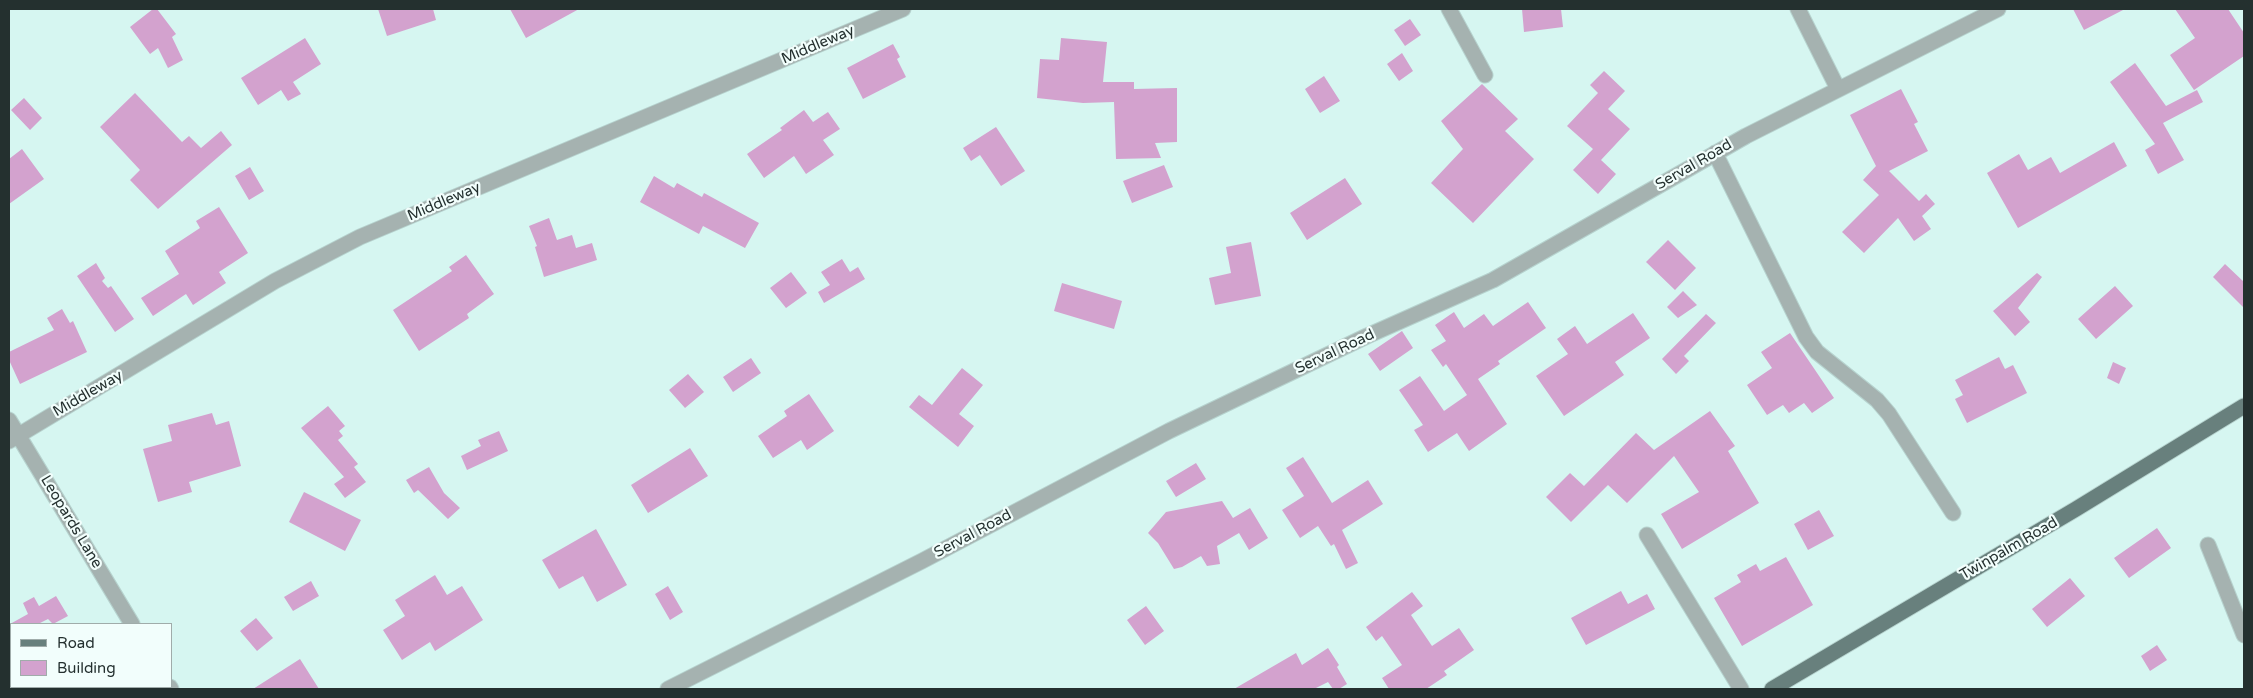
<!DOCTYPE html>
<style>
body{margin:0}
#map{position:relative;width:2253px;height:698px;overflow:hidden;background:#d6f6f1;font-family:"Varela Round",sans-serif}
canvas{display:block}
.frame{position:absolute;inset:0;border:10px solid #24302f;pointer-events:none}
.legend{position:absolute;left:10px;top:623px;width:162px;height:65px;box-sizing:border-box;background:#f2fefc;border:1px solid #a0acaa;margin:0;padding:6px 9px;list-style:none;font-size:15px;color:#24302f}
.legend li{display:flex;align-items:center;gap:10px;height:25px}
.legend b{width:25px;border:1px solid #a0acaa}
</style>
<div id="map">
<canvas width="2253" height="698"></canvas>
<div class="frame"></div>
<ul class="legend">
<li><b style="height:6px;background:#68807d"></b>Road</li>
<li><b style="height:14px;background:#d3a2ce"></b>Building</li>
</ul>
</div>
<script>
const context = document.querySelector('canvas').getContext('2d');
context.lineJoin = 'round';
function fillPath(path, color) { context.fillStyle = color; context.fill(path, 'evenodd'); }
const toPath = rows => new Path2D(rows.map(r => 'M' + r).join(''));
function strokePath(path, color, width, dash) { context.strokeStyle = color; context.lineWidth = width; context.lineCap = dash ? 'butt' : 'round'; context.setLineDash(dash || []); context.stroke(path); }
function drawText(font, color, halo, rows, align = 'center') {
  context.font = font + ' "Varela Round",sans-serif'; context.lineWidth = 4.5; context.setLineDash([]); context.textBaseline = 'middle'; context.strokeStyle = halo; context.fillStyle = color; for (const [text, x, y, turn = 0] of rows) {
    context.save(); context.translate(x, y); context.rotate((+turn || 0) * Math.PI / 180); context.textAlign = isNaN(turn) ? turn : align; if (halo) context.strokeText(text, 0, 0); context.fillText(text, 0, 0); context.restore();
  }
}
const building = toPath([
 [153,9,157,9,176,34,172,37,183,60,168,68,158,48,150,54,130,27],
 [378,9,433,9,436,20,387,36],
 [510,9,579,9,526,38],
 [1522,9,1561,9,1563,27,1524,32],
 [2073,9,2125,9,2084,30],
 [2175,9,2228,9,2244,33,2244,56,2194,90,2170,55,2195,38],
 [1410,19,1421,35,1405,46,1394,30],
 [305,38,321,64,293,82,301,94,288,101,281,90,258,105,241,78],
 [1061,38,1107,42,1103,82,1134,82,1134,89,1177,88,1177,142,1155,143,1161,158,1116,159,1114,102,1083,103,1037,98,1040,59,1059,60],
 [893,44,900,57,897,59,906,77,863,99,847,68],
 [1402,53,1413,71,1399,81,1387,64],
 [2135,63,2166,106,2197,90,2203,102,2163,123,2184,160,2158,174,2145,150,2155,144,2110,82],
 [1604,71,1625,91,1608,109,1630,129,1601,160,1616,174,1598,194,1573,170,1593,149,1567,126,1598,93,1590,85],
 [1324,76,1340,101,1320,113,1305,89],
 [1482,84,1518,119,1505,131,1534,159,1473,223,1431,183,1463,149,1441,121],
 [1901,89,1918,122,1914,124,1928,151,1889,171,1919,201,1926,194,1935,204,1922,216,1931,229,1914,241,1898,218,1864,253,1842,232,1879,195,1863,180,1876,166,1850,115],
 [135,93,182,142,189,136,201,148,221,131,232,145,158,209,130,180,140,170,100,127],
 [24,98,42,118,30,130,11,110],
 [804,110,813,122,828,112,840,129,823,140,834,155,806,174,794,156,764,178,747,154,782,130,780,128],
 [996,127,1025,171,1001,186,980,155,971,161,963,148],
 [2114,142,2127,166,2018,228,1987,173,2019,154,2028,170,2051,157,2060,173],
 [22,149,44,179,9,204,9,159],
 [1164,165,1173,187,1132,203,1123,181],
 [250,167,264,191,249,200,235,176],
 [654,176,674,188,677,183,702,197,704,193,759,223,745,248,703,226,699,234,640,202],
 [1345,178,1362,204,1307,240,1290,213],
 [219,207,248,253,219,272,226,283,193,305,186,294,153,316,141,298,179,274,165,251,200,228,196,221],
 [549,218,557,240,572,235,576,248,592,243,597,260,544,277,535,247,537,246,529,226],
 [1668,240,1696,268,1675,290,1646,262],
 [1251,242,1261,296,1215,305,1209,278,1231,273,1226,247],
 [466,255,494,294,467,314,469,318,419,351,393,310,452,271,449,267],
 [842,259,850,272,858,267,865,279,824,303,818,292,830,285,821,272],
 [96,263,105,278,102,281,108,288,111,286,134,319,115,332,77,276],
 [2225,264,2244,282,2244,308,2213,277],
 [791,272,807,293,786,308,770,288],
 [2037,273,2042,277,2018,308,2030,322,2015,336,1993,311],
 [1062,283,1122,301,1114,329,1054,311],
 [2115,286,2133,306,2096,339,2078,319],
 [1683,291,1697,305,1678,318,1667,307],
 [1528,302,1546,328,1498,361,1500,364,1478,379,1507,424,1469,451,1457,433,1428,452,1414,430,1423,425,1399,390,1420,376,1444,411,1467,395,1446,364,1443,367,1431,350,1446,341,1435,325,1454,312,1464,328,1484,314,1493,326],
 [62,309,70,323,73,321,87,352,20,384,9,360,9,352,54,330,47,318],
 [1633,313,1650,338,1615,362,1624,375,1564,416,1536,376,1568,354,1557,339,1575,326,1587,344],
 [1706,314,1716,323,1684,356,1689,361,1676,374,1662,359],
 [1402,331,1413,348,1380,371,1368,354],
 [1790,333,1834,398,1812,413,1804,403,1789,413,1783,405,1767,415,1747,385,1772,368,1761,352],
 [1999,357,2005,369,2013,365,2027,393,1967,423,1955,399,1963,395,1955,380],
 [751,358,761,373,733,392,723,377],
 [2113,362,2126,368,2119,384,2107,378],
 [962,368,983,385,959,414,974,426,958,447,909,407,919,395,932,405],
 [688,374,704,392,685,408,669,390],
 [809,394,834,431,807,450,801,440,773,458,758,436,787,416,784,411],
 [328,406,345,426,339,431,343,436,338,440,358,464,354,467,366,482,345,498,334,484,344,477,301,428],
 [1710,411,1735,446,1728,451,1759,503,1682,549,1661,514,1699,492,1674,456,1627,503,1608,485,1571,522,1546,497,1570,473,1584,486,1636,433,1654,450],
 [212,413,216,425,229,421,241,466,189,482,192,492,158,502,143,449,172,441,168,425],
 [499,431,508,451,467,470,461,456,481,446,478,440],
 [690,448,708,476,648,513,631,485],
 [1303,457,1332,503,1368,480,1383,504,1342,530,1358,563,1346,569,1334,544,1331,546,1318,526,1300,538,1282,510,1304,496,1286,468],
 [1196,463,1206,479,1176,497,1166,481],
 [429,467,444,493,460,508,448,519,418,490,414,493,406,480],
 [304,492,361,520,345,551,289,522],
 [1222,501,1233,518,1250,508,1268,538,1249,550,1239,533,1217,546,1220,564,1207,566,1201,556,1182,567,1174,569,1158,543,1148,533,1166,512],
 [1819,510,1834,536,1808,550,1794,524],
 [2157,528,2171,548,2129,578,2114,558],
 [596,529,627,585,597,602,583,576,559,589,542,560],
 [1786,557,1813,605,1742,646,1714,598,1741,582,1737,575,1756,564,1760,571],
 [435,575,447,595,462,586,483,620,435,651,430,642,402,660,383,630,405,616,395,600],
 [2070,578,2085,596,2047,627,2032,609],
 [311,581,319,596,293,611,284,597],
 [668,586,683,612,670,620,655,594],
 [1621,591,1628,604,1647,594,1655,609,1586,645,1571,618],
 [1412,592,1423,606,1411,615,1432,646,1459,628,1474,650,1444,671,1447,675,1426,689,1389,689,1382,678,1402,665,1382,636,1376,641,1366,627],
 [56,596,68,616,53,624,48,619,38,624,10,624,28,614,23,603,34,597,39,606],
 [1146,606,1164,631,1145,645,1127,620],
 [256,618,273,638,257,651,240,631],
 [2157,645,2167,660,2150,671,2141,656],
 [1328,648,1339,665,1337,667,1347,684,1339,689,1333,689,1328,682,1314,689,1234,689,1296,653,1302,665],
 [300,659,319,689,253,689]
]);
const minor = toPath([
 [1449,9,1485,75],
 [1798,9,1838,89],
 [1715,153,1806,337,1817,352,1877,400,1889,414,1953,513],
 [9,420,132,624],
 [9,441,275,281,360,237,903,9],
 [1647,535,1741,689],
 [2208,545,2244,635],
 [170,687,171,689],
 [668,689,922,561,1169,431,1367,336,1493,280,1746,136,1998,9]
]);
const major = toPath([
 [1772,689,2076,509,2244,406]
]);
const streetNames = [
 ["Middleway",818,45,-23],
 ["Serval Road",1694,165,-30],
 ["Middleway",444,202,-23],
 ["Serval Road",1335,352,-25],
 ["Middleway",88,394,-30],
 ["Leopards Lane",71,522,59],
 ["Serval Road",973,534,-28],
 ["Twinpalm Road",2009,549,-30]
];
fillPath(building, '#d3a2ce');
strokePath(minor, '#b6d2ce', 17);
strokePath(major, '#b6d2ce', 17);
strokePath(minor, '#a5b2b0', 15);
strokePath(major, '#68807d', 15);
drawText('15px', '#24302f', '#f2fefc', streetNames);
</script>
